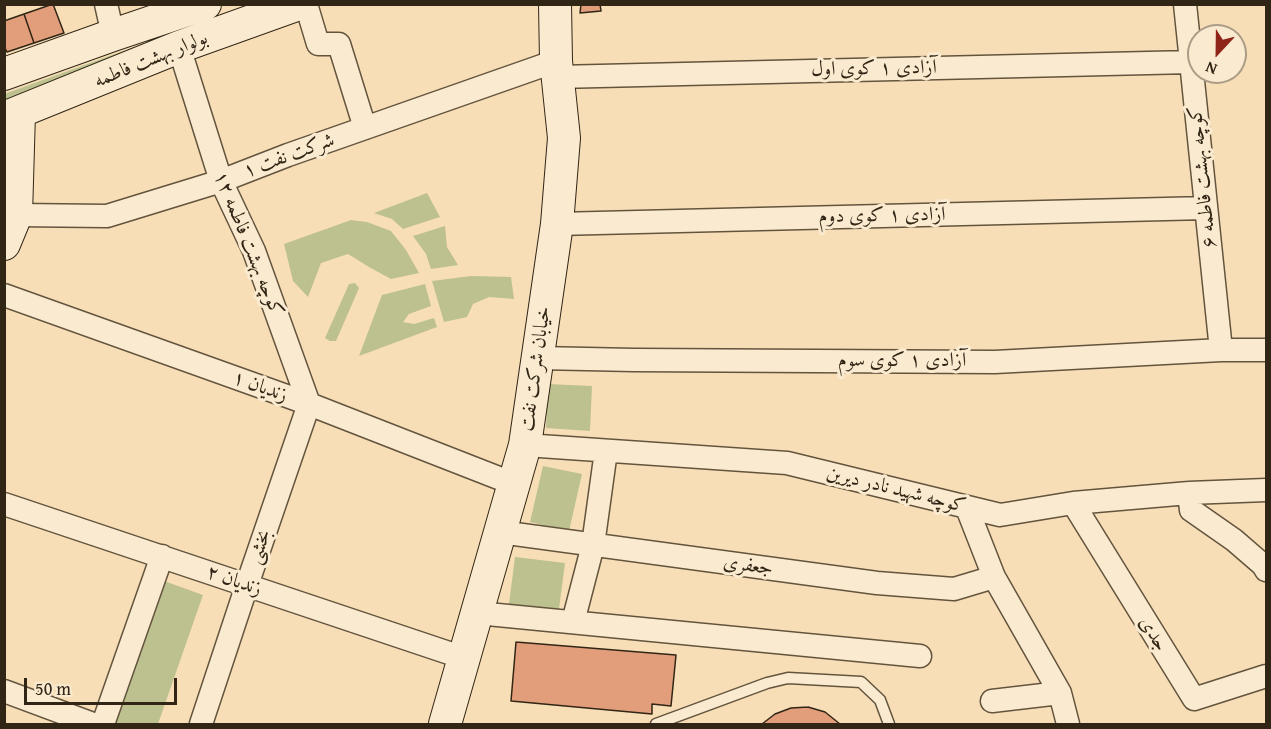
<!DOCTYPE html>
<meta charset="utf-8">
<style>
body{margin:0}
#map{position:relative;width:1271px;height:729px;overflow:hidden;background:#f8deb7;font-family:"Gentium Book Plus",serif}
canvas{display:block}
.frame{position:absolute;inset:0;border:6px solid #312616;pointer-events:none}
.north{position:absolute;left:1187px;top:24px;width:60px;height:60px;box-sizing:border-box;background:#faead0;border:2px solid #aa9c86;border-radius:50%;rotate:202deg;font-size:16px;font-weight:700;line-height:24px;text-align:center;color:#312616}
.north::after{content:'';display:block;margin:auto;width:21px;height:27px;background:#8f2418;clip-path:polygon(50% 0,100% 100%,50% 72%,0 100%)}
.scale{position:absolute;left:24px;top:678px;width:153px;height:27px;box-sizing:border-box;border:3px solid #312616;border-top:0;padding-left:8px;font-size:18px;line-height:21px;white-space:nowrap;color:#312616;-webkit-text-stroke:4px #faead0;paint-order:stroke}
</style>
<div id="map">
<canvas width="1271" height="729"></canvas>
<div class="frame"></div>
<div class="north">N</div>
<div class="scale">50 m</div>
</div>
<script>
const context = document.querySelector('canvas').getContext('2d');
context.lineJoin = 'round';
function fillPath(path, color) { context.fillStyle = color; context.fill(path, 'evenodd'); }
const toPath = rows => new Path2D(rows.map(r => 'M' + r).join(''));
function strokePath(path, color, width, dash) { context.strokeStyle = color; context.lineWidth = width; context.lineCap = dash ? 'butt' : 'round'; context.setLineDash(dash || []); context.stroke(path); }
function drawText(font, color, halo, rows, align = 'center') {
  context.font = font + ' "Gentium Book Plus",Amiri,serif'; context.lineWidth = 6; context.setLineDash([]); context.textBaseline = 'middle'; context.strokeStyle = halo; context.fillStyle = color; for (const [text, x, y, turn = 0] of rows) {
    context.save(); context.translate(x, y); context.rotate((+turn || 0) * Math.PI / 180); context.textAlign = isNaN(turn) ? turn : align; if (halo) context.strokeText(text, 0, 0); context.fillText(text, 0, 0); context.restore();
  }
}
const green = toPath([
 [215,18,5,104,4,94],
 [427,193,440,217,403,229,392,219,374,213],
 [351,220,367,222,391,231,406,250,419,273,391,279,369,267,348,254,321,263,308,297,293,281,284,244],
 [445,226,447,247,458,265,431,269,426,254,413,236],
 [471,276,511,277,514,299,489,297,473,304,467,317,444,322,432,281],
 [355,283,359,288,336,341,330,341,325,338,349,284],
 [425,284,431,306,409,314,403,322,414,324,434,318,437,327,359,356,382,295],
 [548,384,592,386,590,431,546,428],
 [543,466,582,474,569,531,530,522],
 [515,557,565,563,559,609,509,604],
 [164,581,203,595,158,724,115,724]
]);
const building = toPath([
 [53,4,64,33,34,43,24,14,53,4],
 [581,4,600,4,601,11,580,13,581,4],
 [24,14,34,43,7,52,4,46,4,21,24,14],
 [516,642,676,655,671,706,652,704,652,714,511,701,516,642],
 [808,707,825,712,840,724,762,724,775,714,791,708,808,707]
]);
const lane = toPath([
 [656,724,767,683,788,678,861,682,880,700,889,724]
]);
const street = toPath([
 [106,4,113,35],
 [306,4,318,44,339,44,365,128],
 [1185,4,1221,350],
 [179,47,221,181,254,251,309,404],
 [557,77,1191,62],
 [16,215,107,216,221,181,288,155,556,61],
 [557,224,1206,208],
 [4,295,309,404,514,484],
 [538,358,634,360,995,362,1221,350,1266,350],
 [525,445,787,463,1000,515,1073,503,1189,493,1266,490],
 [1189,493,1191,510,1234,540,1263,565,1266,570],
 [1073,503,1194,699,1266,676],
 [4,504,464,658],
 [967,508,994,577,1060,693,1068,724],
 [500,532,877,583,954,589,994,577],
 [477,613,920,656],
 [573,622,593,545,606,451],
 [4,691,93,724],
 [992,701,1060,693],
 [103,724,162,556],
 [201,724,247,585,309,404]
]);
const secondary = toPath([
 [4,74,113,35,205,4],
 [4,118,179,47,299,4],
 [4,244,16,215,19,113],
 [445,724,525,445,557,224,564,138,556,61,555,4]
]);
const streetNames = [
 ["بولوار بهشت فاطمه",151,60,-22],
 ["آزادی ۱ کوی اول",874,69,-1],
 ["شرکت نفت ۱",289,156,-20],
 ["کوچه بهشت فاطمه ۶",1203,177,-96],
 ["آزادی ۱ کوی دوم",882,216,-1],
 ["کوچه بهشت فاطمه ۱۲",248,244,68],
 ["آزادی ۱ کوی سوم",902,361],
 ["خیابان شرکت نفت",536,369,-82],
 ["زندیان ۱",260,387,20],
 ["کوچه شهید نادر دیرین",896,490,14],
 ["بخشی",260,547,-71],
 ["جعفری",748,566,8],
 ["زندیان ۲",234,581,19],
 ["جدی",1153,634,58]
];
fillPath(green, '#bcc18f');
fillPath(building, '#e29e7a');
strokePath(building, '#312616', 1.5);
strokePath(lane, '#63543e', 13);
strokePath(street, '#63543e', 25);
strokePath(secondary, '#312616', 34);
strokePath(lane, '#faead0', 10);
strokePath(street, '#faead0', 22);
strokePath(secondary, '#faead0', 32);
drawText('20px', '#312616', '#faead0', streetNames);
</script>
